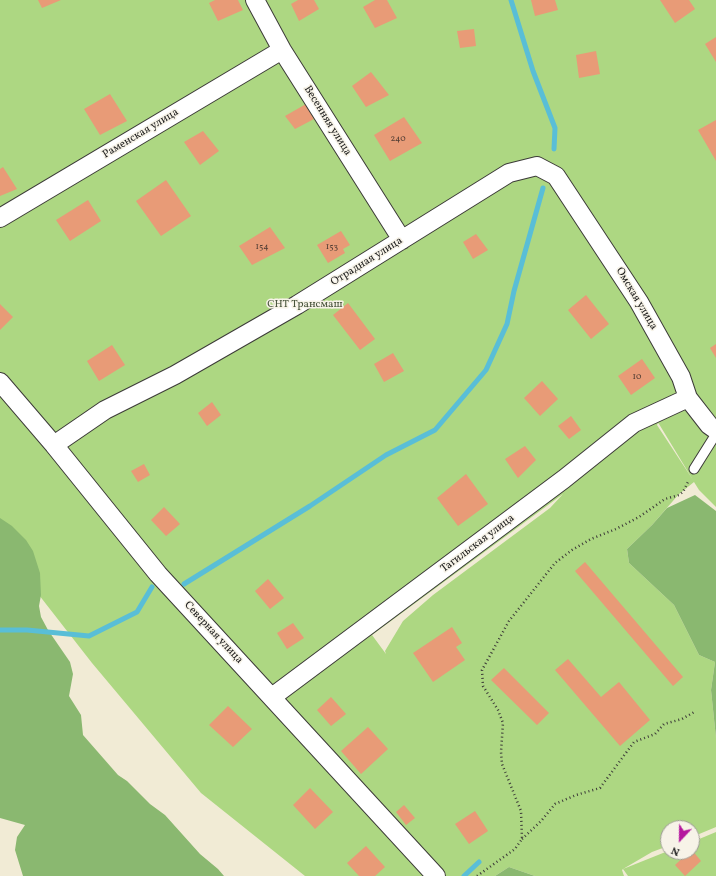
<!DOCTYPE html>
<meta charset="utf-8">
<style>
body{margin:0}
#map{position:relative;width:716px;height:876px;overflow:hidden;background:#f1ebd5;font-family:Vollkorn,serif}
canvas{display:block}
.north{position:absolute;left:660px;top:820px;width:40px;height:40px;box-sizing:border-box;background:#f7f3e8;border:1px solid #9f9d96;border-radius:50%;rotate:202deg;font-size:11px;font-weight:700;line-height:16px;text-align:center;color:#1c1c1c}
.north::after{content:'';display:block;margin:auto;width:14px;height:18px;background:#b5179e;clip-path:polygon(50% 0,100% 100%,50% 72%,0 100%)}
</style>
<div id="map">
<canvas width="716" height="876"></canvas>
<div class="north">N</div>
</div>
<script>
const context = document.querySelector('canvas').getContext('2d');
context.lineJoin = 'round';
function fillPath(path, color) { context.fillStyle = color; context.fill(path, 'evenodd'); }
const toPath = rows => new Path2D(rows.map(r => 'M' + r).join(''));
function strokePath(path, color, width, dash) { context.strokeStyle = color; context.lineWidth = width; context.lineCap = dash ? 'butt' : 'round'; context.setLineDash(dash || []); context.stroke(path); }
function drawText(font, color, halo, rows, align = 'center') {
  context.font = font + ' Vollkorn,serif'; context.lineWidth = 3; context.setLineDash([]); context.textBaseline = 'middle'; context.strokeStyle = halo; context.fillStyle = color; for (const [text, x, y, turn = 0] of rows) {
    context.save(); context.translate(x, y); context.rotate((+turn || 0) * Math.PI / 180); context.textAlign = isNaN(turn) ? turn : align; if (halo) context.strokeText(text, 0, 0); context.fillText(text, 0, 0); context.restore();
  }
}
const green = toPath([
 [0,0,716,0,716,507,699,490,694,482,679,494,652,525,627,549,629,563,674,605,699,655,715,662,711,690,716,738,716,827,692,837,692,828,668,828,668,846,652,852,623,869,668,851,692,852,692,842,716,832,716,876,628,876,623,869,622,870,624,876,535,876,509,867,495,876,305,876,201,793,92,663,0,545],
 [658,423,659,424,693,480,657,425],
 [563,494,550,508,433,595,403,621,385,651,386,654,372,635]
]);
const forest = toPath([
 [695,495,716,511,716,738,711,690,715,662,699,655,674,605,629,563,627,549,652,525,667,508],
 [0,518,12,526,26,540,33,551,40,573,41,595,39,606,41,617,48,630,70,662,73,674,69,696,81,715,83,735,118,775,127,781,150,804,165,815,200,854,218,869,224,876,23,876,15,850,17,837,25,825,0,818],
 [509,867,535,876,495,876]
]);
const stream = toPath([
 [511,0,533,71,555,128,554,149],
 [184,584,310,506,386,455,435,430,486,370,507,324,514,291,543,188],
 [0,630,27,630,89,636,137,612,152,587],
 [464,876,479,862]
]);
const building = toPath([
 [38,0,61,0,42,8],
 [215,0,238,0,243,10,218,21,209,3],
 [298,0,314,0,319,9,299,21,291,4],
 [375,0,387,0,397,18,375,28,363,7],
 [531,0,555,0,558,10,535,16],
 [660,0,689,0,695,9,675,23],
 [474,29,476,46,460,48,457,31],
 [716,37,716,62,705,44],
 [596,51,600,74,579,78,576,55],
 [371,72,389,95,366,107,352,86],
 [110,94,127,121,100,135,84,109],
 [306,104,314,119,295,129,285,116],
 [404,117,422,143,390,161,374,135],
 [716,120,716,161,698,130],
 [203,131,219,151,200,165,184,142],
 [3,167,17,189,0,196,0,169],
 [166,180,191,216,161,236,136,201],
 [88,200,101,221,70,241,56,220],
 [270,227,285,248,252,265,239,246],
 [341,231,350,245,343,249,345,253,328,263,317,245],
 [476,234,488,250,473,259,463,242],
 [586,295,609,324,591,339,568,310],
 [348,303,375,339,360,350,333,315],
 [0,304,13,317,0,330],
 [716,344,716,358,710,348],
 [112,345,125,365,99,381,87,361],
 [393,353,404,371,384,382,374,364],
 [642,359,655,378,631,395,618,376],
 [542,381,558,399,540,416,524,398],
 [212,402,221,415,207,426,198,413],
 [571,416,581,430,569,439,558,426],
 [525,446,536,460,518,478,505,459],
 [144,464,150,475,138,482,131,471],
 [466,474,488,504,458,526,437,498],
 [164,507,180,524,166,536,151,520],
 [585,562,683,677,673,686,575,571],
 [268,579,284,598,270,609,255,591],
 [293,623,304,638,287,649,277,633],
 [452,627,462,643,456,647,465,660,433,682,413,653],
 [568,659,601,697,619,682,650,720,620,746,555,670],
 [504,668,549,713,537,725,491,680],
 [331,697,346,714,331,726,317,710],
 [228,706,252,729,233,747,209,725],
 [368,727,388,749,361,774,341,751],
 [310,788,333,812,315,829,293,805],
 [404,805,415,818,406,825,396,812],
 [475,811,488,831,469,844,455,824],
 [366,846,385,867,375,876,359,876,347,863],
 [692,850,701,861,685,876,675,865,689,852,692,852]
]);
const path = toPath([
 [522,839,542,820,555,804,576,795,600,788,634,742,655,734,664,724,682,719,696,711],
 [477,876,515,849,522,839,521,811,502,764,501,752,503,723,498,710,483,686,482,670,509,621,555,563,572,550,591,539,616,529,639,517,665,499,679,495,683,492,689,480]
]);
const lane = toPath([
 [694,469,716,434]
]);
const street = toPath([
 [255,0,282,50,402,240],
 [0,218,282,50],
 [0,382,54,445,158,574,436,876],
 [54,445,105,410,175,375,297,305,509,173,537,166,556,176,639,302,681,377,688,398,709,425,716,430],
 [272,697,564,479,634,423,688,398]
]);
const numberNames = [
 ["240",398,139],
 ["154",262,247],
 ["153",332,247],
 ["10",637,377]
];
const streetNames = [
 ["Весенняя улица",327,121,58],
 ["Раменская улица",141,134,-31],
 ["Отрадная улица",367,262,-32],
 ["Омская улица",636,299,59],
 ["Тагильская улица",478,544,-37],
 ["Северная улица",213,633,47]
];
const parkNames = [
 ["СНТ Трансмаш",305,305]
];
fillPath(green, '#add782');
fillPath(forest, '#8ab870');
strokePath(stream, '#59bed7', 5);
fillPath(building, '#e89b77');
strokePath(lane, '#3c3b38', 11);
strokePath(street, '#3c3b38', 20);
strokePath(path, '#3c3b38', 2.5, [1, 3]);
strokePath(lane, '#fff', 9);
strokePath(street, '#fff', 18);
drawText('9px', '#4f3c33', null, numberNames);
drawText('11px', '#1c1c1c', '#f7f3e8', streetNames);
drawText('11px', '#48543b', '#f7f3e8', parkNames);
</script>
